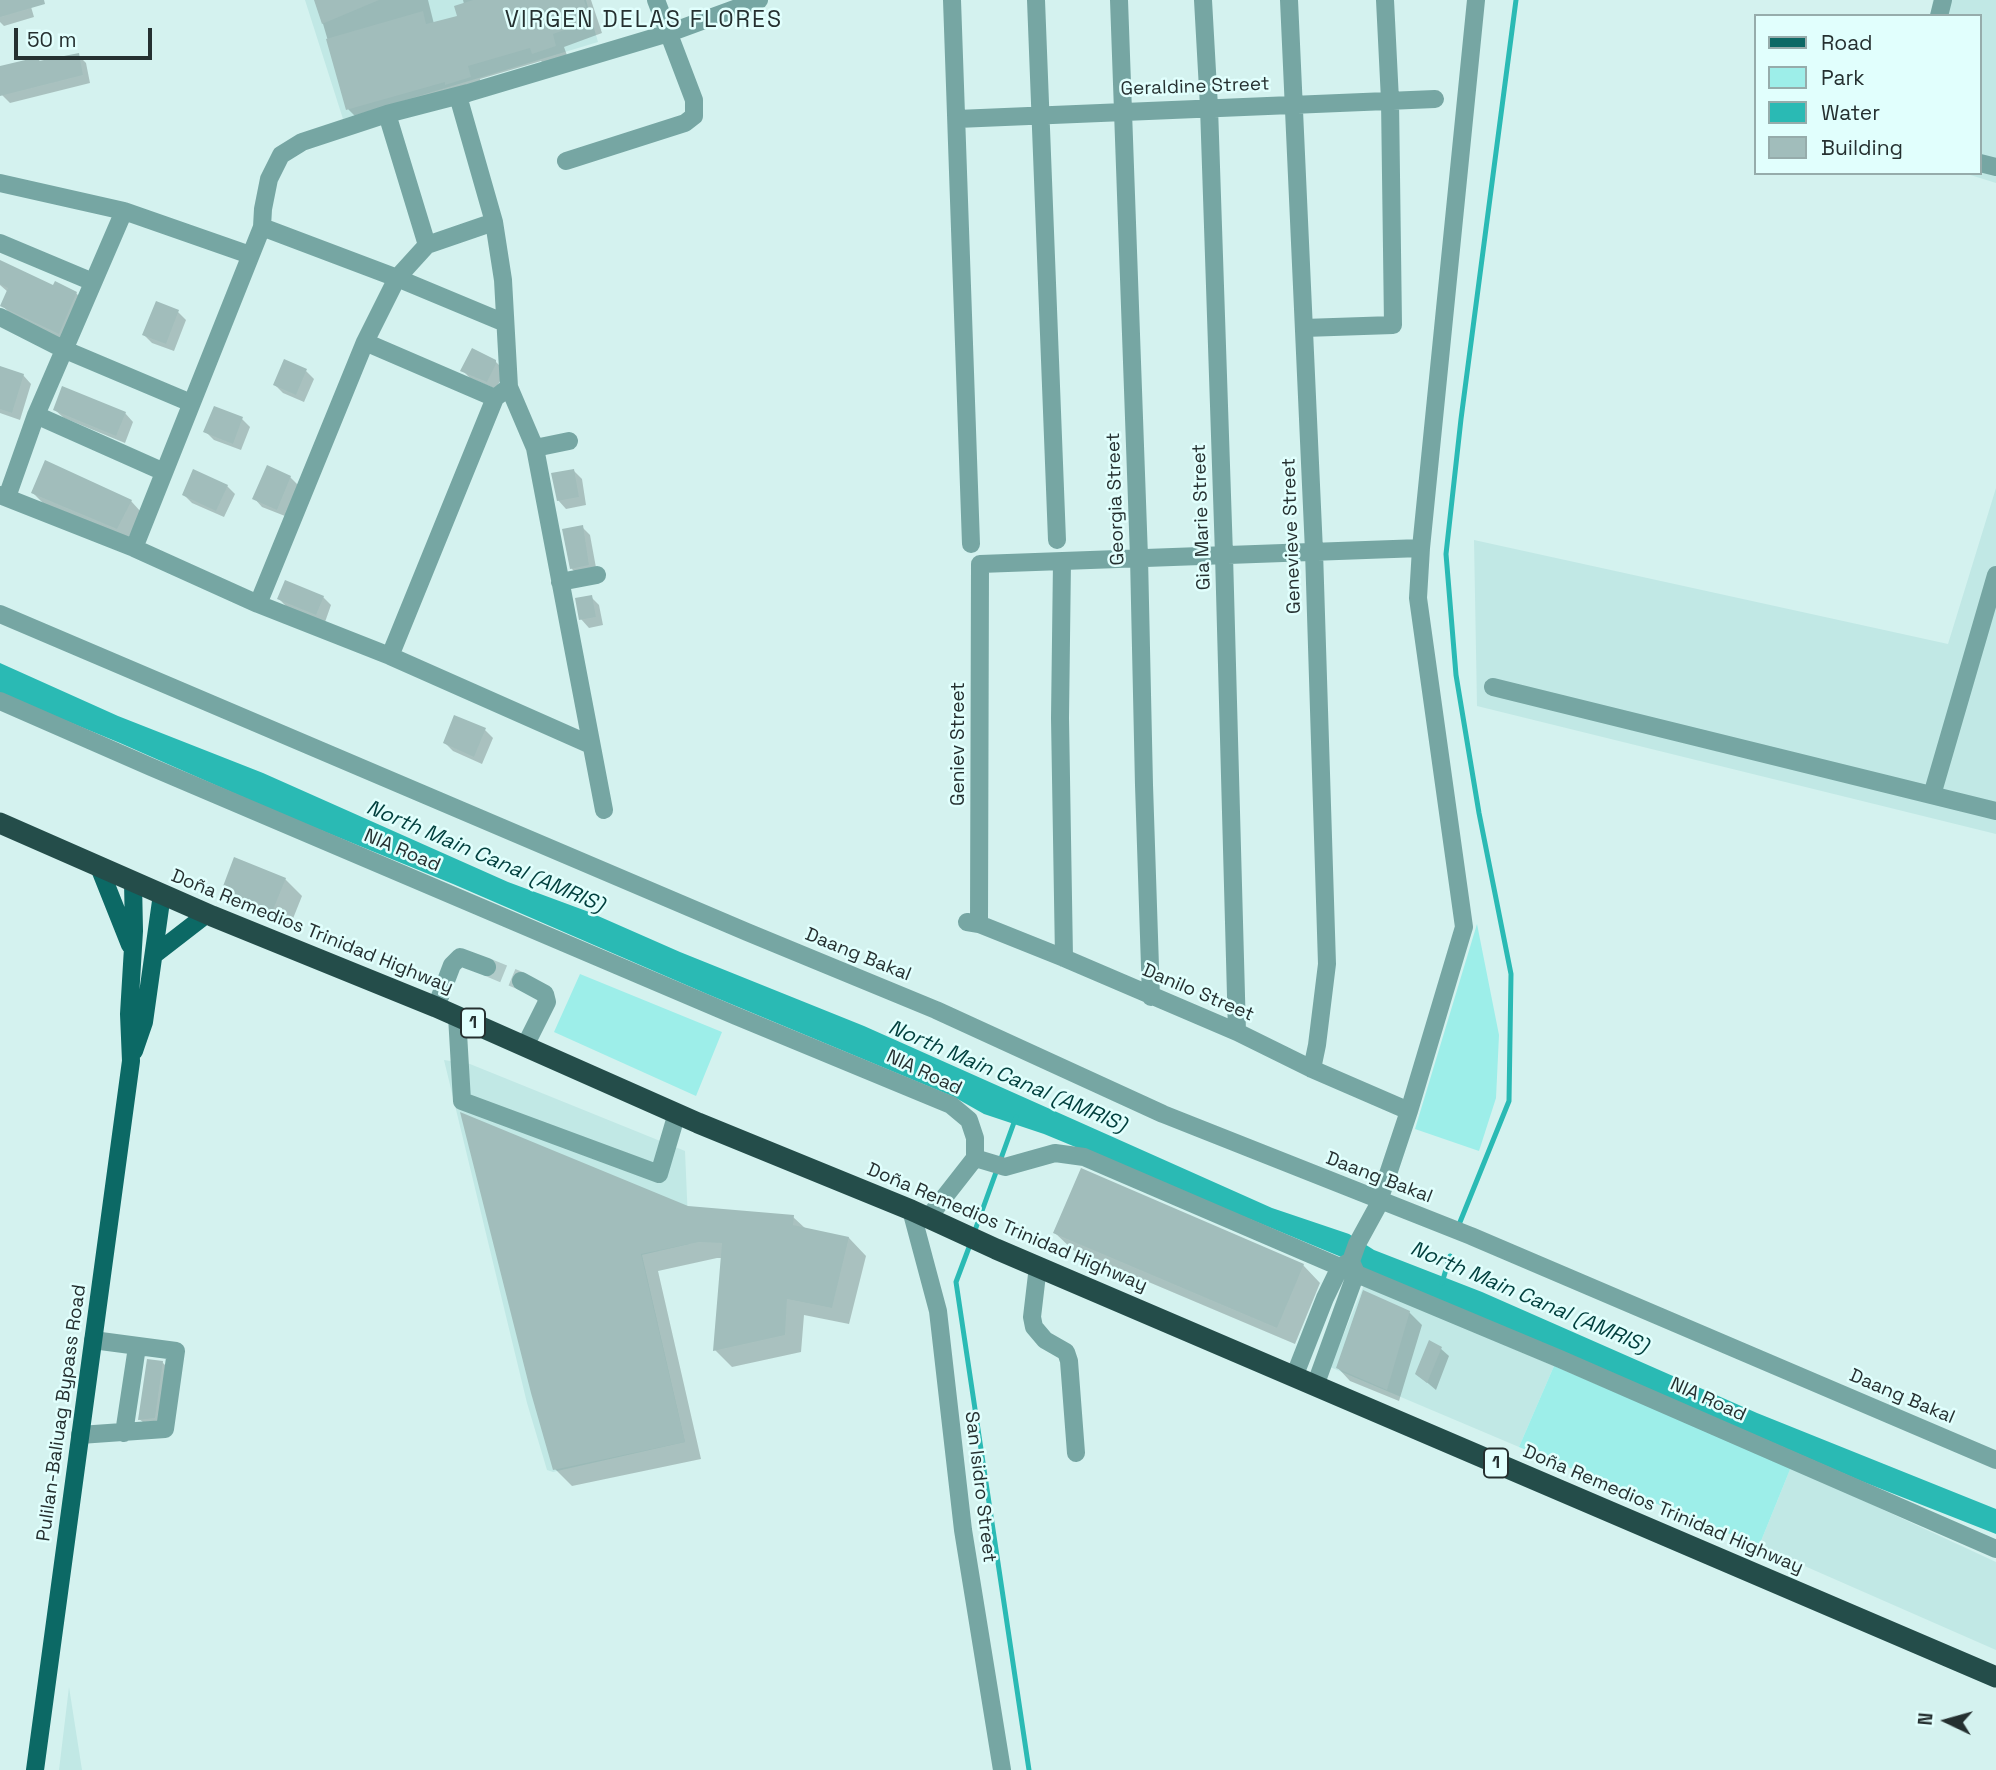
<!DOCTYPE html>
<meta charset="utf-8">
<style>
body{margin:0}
#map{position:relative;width:1996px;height:1770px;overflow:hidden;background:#d4f2ef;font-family:"Space Grotesk",sans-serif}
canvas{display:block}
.legend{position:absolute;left:1754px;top:14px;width:228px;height:161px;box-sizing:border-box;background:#e1fffd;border:2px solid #96acab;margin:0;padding:9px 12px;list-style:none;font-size:21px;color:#253030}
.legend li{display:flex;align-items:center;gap:14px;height:35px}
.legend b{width:35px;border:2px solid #96acab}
.north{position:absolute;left:1912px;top:1686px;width:70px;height:70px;-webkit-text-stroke:5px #e1fffd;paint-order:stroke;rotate:275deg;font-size:19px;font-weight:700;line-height:28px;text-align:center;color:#253030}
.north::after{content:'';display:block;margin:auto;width:24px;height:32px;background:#253030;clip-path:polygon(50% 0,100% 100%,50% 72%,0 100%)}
.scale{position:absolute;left:14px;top:28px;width:138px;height:32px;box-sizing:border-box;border:4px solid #253030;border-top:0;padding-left:9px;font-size:21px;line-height:24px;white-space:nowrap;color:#253030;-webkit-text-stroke:5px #e1fffd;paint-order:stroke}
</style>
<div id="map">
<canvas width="1996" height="1770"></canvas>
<ul class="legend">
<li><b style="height:9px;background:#0c6965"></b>Road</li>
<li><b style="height:19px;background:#9deee9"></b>Park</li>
<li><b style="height:19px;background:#2abab4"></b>Water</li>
<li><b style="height:19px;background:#a1bdbb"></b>Building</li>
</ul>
<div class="north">N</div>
<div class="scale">50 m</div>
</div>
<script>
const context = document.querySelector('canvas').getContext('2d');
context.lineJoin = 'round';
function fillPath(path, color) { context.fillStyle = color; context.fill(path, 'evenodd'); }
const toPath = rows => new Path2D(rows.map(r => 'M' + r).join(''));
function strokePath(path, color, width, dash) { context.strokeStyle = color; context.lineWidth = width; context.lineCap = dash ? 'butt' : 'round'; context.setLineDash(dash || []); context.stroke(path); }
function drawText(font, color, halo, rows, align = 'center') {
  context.font = font + ' "Space Grotesk",sans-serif'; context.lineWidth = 5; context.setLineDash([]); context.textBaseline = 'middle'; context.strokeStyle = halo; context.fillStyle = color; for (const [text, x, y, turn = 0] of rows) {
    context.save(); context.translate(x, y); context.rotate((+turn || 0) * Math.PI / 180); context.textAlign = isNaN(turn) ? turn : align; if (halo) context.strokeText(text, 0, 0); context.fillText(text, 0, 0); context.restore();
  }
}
const built = toPath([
 [305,0,586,0,598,42,343,119],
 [1933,0,1996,0,1996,183,1964,173,1980,173,1980,16,1930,16],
 [1996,488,1996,834,1477,706,1474,540,1948,644],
 [444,1060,470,1064,685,1151,689,1244,642,1255,685,1442,553,1472,547,1470,527,1403],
 [1364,1285,1554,1366,1519,1447,1330,1367],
 [1791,1467,1996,1562,1996,1650,1759,1546],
 [69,1687,82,1770,59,1770]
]);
const green = toPath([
 [1477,924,1499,1035,1496,1098,1479,1151,1415,1129],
 [580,974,722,1032,696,1096,554,1032],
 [1554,1366,1791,1467,1759,1546,1519,1447]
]);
const water = toPath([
 [0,663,118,716,263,773,508,882,589,912,680,952,864,1026,1272,1208,1349,1234,1374,1250,1482,1292,1757,1413,1996,1509,1996,1534,1861,1481,1531,1338,1364,1270,1351,1261,1044,1134,984,1114,954,1097,707,994,453,884,281,814,120,743,30,706,0,693]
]);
const shadow = toPath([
 [0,0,29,0,34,17,4,26,0,22],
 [316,0,428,0,434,24,459,17,464,4,463,0,591,0,602,33,564,47,568,58,546,66,541,61,480,79,483,90,360,121,348,109],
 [78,55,86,63,90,83,10,103,2,95,0,67,38,59,41,62],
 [0,273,76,293,86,304,69,343,12,316,2,305,8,292,0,285],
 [178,312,186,320,174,351,152,343,144,335],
 [495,361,504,370,504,373,496,389,470,378,462,370],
 [0,368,23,375,31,384,20,420,0,413],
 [306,371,314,379,304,402,283,393,275,385],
 [55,410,125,413,133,422,125,443,64,418],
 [242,419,250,427,241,450,214,440,205,431],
 [574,471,582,479,586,505,566,509,558,500],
 [290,477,298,485,285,516,262,507,254,498],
 [227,486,235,494,224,517,192,503,184,495],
 [33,493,131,501,141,512,128,539,44,504],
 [582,527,590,535,597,573,579,576,571,568],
 [323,597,331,605,325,622,287,607,279,599],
 [591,597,599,605,603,625,589,628,581,619],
 [485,730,493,738,482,764,453,751,445,743],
 [285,879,302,896,290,926,241,906,224,888],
 [462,1115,688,1208,793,1217,806,1229,849,1238,866,1256,849,1324,804,1315,801,1352,732,1367,715,1350,723,1258,717,1258,658,1271,701,1459,572,1486,555,1469],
 [1055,1233,1303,1265,1320,1283,1295,1344,1073,1250],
 [1409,1312,1422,1325,1399,1401,1350,1381,1338,1368],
 [1440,1348,1449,1356,1436,1390,1417,1374],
 [162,1362,166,1366,158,1421,143,1422,139,1419]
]);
const stream = toPath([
 [1458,1227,1509,1101,1511,974,1479,813,1456,675,1446,554,1461,419,1516,0],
 [974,1233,1016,1117],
 [971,1242,956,1282,1029,1770],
 [1442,1283,1450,1256]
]);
const building = toPath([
 [0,0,44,0,45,4,0,17],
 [314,0,379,0,322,24],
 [473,0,584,0,591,21,553,34,556,46,532,54,530,48,468,66,471,77,445,85,445,82,346,110,326,39,423,11,426,24,457,16,454,6],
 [79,53,83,75,0,96,0,66,38,57,39,61],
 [0,260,53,285,55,281,77,292,59,334,0,306,8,288,0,284],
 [156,301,179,310,166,344,142,335],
 [472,348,496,360,496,364,487,382,460,371],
 [284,359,307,369,296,395,273,385],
 [0,366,24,374,12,413,0,409],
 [62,386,126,412,116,436,53,410],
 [214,406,243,417,233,444,203,432],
 [45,460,132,500,117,529,31,493],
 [267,465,291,476,277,510,252,499],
 [193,469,228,485,216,511,182,495],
 [574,469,579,497,557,501,551,473],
 [583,525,589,565,570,569,562,529],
 [285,580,324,596,316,615,277,599],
 [592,595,596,617,579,620,575,598],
 [454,715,486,728,474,757,443,743],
 [234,857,286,878,273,910,222,889],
 [460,1112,688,1206,794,1215,793,1225,849,1237,832,1308,787,1299,785,1335,713,1351,722,1243,699,1242,641,1254,685,1442,553,1470,531,1393],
 [1081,1168,1304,1264,1277,1328,1053,1233],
 [1363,1290,1410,1311,1387,1390,1336,1368],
 [1429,1340,1442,1347,1427,1383,1415,1374],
 [147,1359,163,1361,155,1418,138,1420]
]);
const minorTunnel = toPath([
 [487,967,521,981]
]);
const minor = toPath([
 [952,0,971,544],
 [1036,0,1057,540],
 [1119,0,1139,557,1144,785,1151,997],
 [1203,0,1209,107,1224,555,1237,1032],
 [1289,0,1314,551,1327,964,1317,1045,1312,1069],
 [1939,16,1943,0],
 [458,96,494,222,503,280,509,387,535,448,604,810],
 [387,114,427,245],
 [957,119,1435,99],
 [566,161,685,123,694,116,694,100,656,0],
 [1980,163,1996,167],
 [0,183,124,211,250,255],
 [262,227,397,278,505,323],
 [0,243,93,282],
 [0,317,63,349,191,403],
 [1304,328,1393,325,1390,100,1385,0],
 [365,342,495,398],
 [36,415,164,472],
 [535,448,569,441],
 [0,495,134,548,258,604,390,656,591,745],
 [7,497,36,415,124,211],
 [134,548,262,227,263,209,269,179,281,155,302,142,387,114,468,93,669,33,759,0],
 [1062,561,1060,718,1064,958],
 [560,582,597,575],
 [258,604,365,342,397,278,427,245,494,222],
 [0,614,747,932,936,1010,1163,1114,1471,1236,1996,1460],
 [390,656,495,398,509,387],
 [1493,687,1996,811],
 [0,701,151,767,736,1016,951,1105,969,1120,975,1138,975,1158],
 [1932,795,1996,575],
 [967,922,979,924,1064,958,1237,1032,1312,1069,1409,1111],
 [979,924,980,564,1421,548],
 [521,981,545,994,547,1002,525,1046],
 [436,1007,452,965,460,957,487,967],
 [457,1016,462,1101,659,1174,677,1113],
 [975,1158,1005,1167,1055,1153,1084,1157,1340,1267,1560,1359,1996,1549],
 [911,1210,938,1311,963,1530,1002,1770],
 [928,1218,975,1158],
 [1038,1266,1032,1317,1034,1327,1045,1340,1066,1352,1069,1361,1076,1453],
 [1294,1377,1325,1298,1340,1267,1351,1261,1357,1244,1380,1202,1381,1195,1409,1111,1464,927,1418,598,1421,548,1476,0],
 [1315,1386,1356,1273,1352,1264],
 [124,1433,137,1347],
 [80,1435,165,1429,176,1351,93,1340]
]);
const major = toPath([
 [99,867,130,945],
 [154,955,207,914],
 [134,1051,144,1022,162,894],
 [35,1770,131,1061,129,1014,134,931,133,882]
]);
const highway = toPath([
 [0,823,212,916,436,1007,698,1123,911,1210,996,1249,1996,1677]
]);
const shields = [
 [473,1023,24],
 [1496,1463,24]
];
const shieldNames = [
 ["1",473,1023],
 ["1",1496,1463]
];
const streetNames = [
 ["Geraldine Street",1195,87,-2],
 ["Georgia Street",1116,499,-92],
 ["Gia Marie Street",1202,517,-92],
 ["Genevieve Street",1292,536,-92],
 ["Geniev Street",959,744,-90],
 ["NIA Road",402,851,23],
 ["Doña Remedios Trinidad Highway",312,932,22],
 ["Daang Bakal",858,955,22],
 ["Danilo Street",1198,993,23],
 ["NIA Road",924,1073,25],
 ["Daang Bakal",1379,1178,21],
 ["Doña Remedios Trinidad Highway",1007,1228,23],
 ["Daang Bakal",1902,1397,23],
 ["NIA Road",1708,1400,24],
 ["Pulilan-Baliuag Bypass Road",62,1413,-82],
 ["San Isidro Street",980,1487,83],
 ["Doña Remedios Trinidad Highway",1663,1510,23]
];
const waterNames = [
 ["North Main Canal (AMRIS)",485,857,23],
 ["North Main Canal (AMRIS)",1007,1077,23],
 ["North Main Canal (AMRIS)",1529,1298,23]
];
const quarterNames = [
 ["VIRGEN DELAS FLORES",644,21]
];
fillPath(built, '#c1e8e5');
fillPath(green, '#9deee9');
fillPath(water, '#2abab4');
fillPath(shadow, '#0003');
strokePath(stream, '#2abab4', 5);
fillPath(building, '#a1bdbb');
strokePath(minorTunnel, '#b1cbc9', 18, [18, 9]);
strokePath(minor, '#76a6a3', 18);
strokePath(major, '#0c6965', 18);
strokePath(highway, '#244d4a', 21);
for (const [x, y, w] of shields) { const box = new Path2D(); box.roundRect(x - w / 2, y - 14.5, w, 29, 5); context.fillStyle = '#e1fffd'; context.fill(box); strokePath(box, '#253030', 2); }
drawText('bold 18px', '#253030', null, shieldNames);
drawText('19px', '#253030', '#e1fffd', streetNames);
drawText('italic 21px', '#003f3d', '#e1fffd', waterNames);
context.letterSpacing = '2px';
drawText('23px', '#253030', '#e1fffd', quarterNames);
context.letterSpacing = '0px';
</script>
